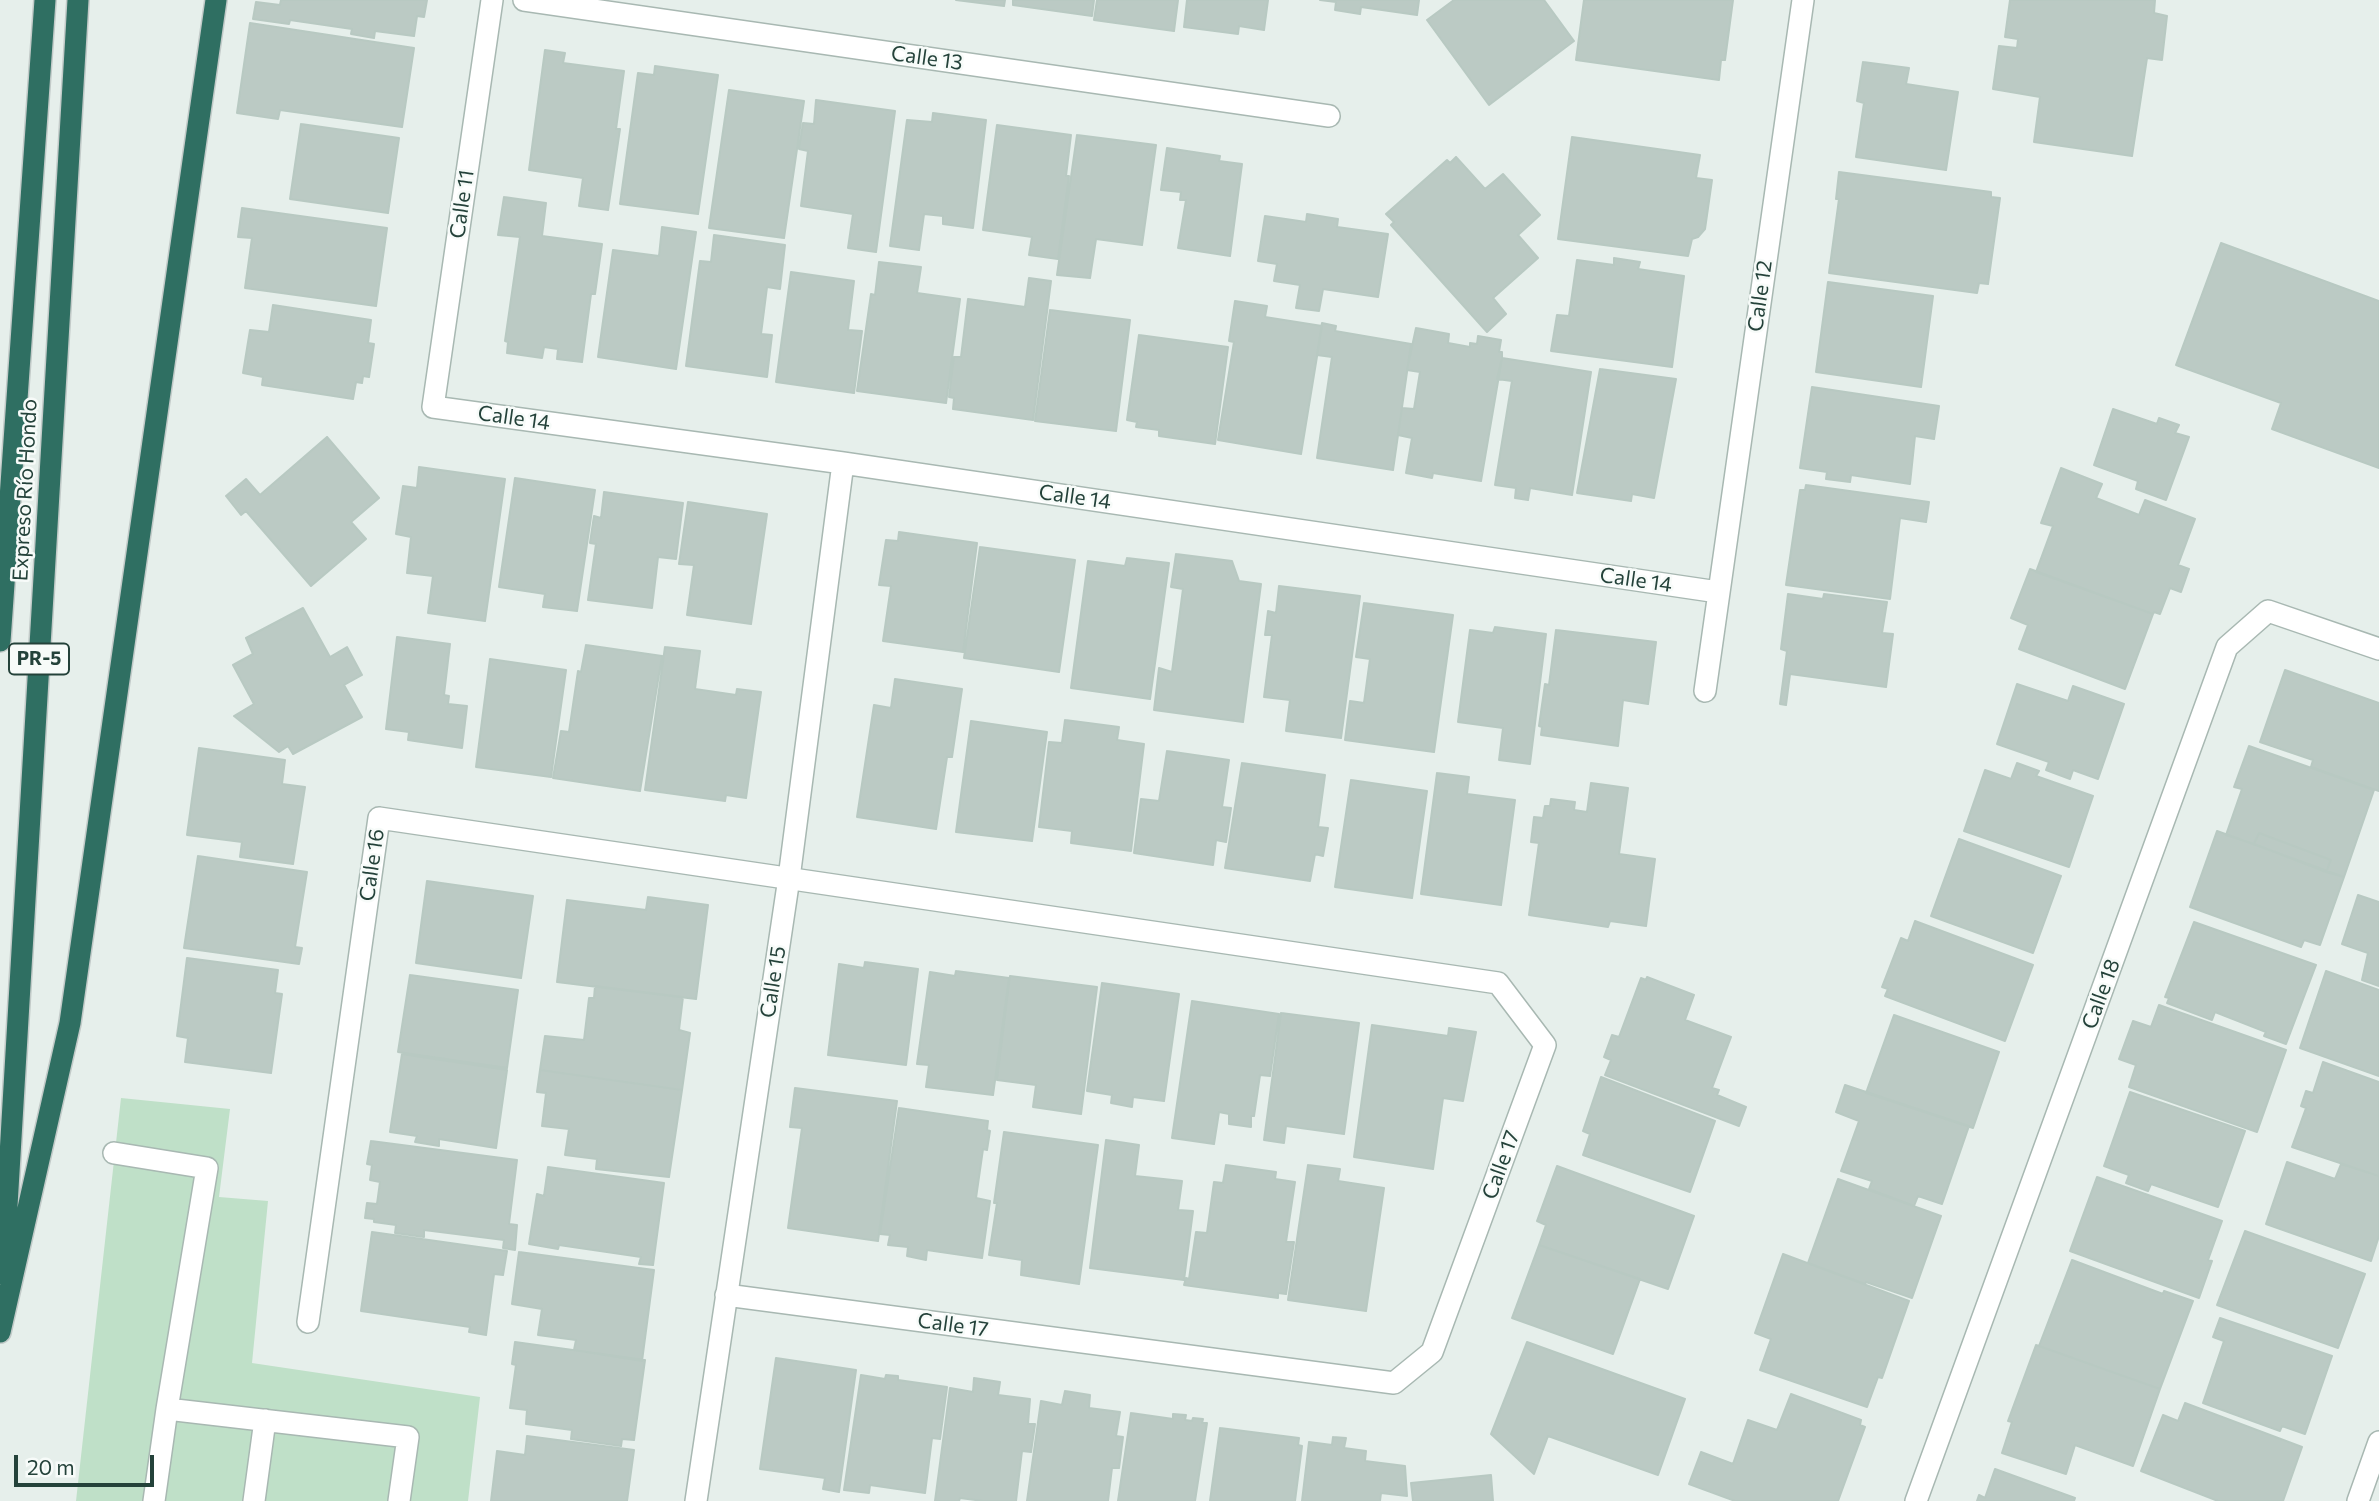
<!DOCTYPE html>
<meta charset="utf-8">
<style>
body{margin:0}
#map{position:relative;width:2379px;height:1501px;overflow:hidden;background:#e6efeb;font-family:Commissioner,sans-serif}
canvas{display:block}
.scale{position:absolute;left:14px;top:1455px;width:140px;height:32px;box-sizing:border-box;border:4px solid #24423a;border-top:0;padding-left:9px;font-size:21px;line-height:24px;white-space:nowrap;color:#24423a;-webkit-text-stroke:5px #f7fbf9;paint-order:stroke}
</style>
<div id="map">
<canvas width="2379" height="1501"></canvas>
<div class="scale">20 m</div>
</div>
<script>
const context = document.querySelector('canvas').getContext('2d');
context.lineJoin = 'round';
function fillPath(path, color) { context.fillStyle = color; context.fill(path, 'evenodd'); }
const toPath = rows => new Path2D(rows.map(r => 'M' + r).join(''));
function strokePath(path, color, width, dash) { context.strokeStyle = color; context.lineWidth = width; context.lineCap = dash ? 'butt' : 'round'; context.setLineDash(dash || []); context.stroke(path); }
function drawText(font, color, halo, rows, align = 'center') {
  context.font = font + ' Commissioner,sans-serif'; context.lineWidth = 5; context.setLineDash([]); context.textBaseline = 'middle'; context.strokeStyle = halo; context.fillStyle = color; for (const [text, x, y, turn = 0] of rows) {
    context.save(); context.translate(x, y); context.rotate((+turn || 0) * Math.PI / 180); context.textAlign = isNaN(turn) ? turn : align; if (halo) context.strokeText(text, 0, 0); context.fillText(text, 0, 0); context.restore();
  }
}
const green = toPath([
 [121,1098,230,1109,219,1197,268,1201,252,1363,480,1397,468,1501,76,1501]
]);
const building = toPath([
 [281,0,427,0,424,17,417,16,414,36,375,31,374,38,351,34,352,29,290,20,289,24,253,19,256,2,280,5,281,0],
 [956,0,1005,0,1004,6,956,0],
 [1013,0,1094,0,1092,16,1013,5,1013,0],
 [1097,0,1178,0,1174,31,1094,20,1097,0],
 [1187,0,1268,0,1264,30,1239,26,1238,34,1184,27,1187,0],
 [1320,0,1419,0,1417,15,1361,7,1360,14,1335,10,1336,2,1320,0],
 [1454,0,1544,0,1574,41,1489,105,1427,20,1454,0],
 [1584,0,1733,0,1725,60,1721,60,1719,80,1576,60,1584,0],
 [2010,0,2155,0,2154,13,2167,16,2162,60,2147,58,2132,156,2034,142,2040,97,1993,89,1999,46,2017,48,2018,39,2005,37,2010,0],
 [250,23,414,48,402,127,280,110,278,119,237,113,250,23],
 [545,50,565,53,563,63,624,71,616,129,620,129,608,210,579,206,583,178,529,170,545,50],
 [1863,62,1909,68,1906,84,1958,92,1946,170,1856,157,1864,103,1857,101,1863,62],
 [655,66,718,75,698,214,620,204,638,73,654,75,655,66],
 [729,90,804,101,784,238,709,228,729,90],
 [816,100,895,111,876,252,848,248,853,214,801,206,808,151,799,149,803,123,814,124,816,100],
 [933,113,986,120,973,228,943,224,943,216,924,214,919,250,890,246,907,120,932,122,933,113],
 [301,124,399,138,388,213,290,199,301,124],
 [997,125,1071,135,1066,176,1069,176,1058,259,1029,255,1032,237,983,230,997,125],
 [1077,135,1156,145,1142,245,1096,239,1090,278,1057,275,1077,135],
 [1572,137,1700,155,1696,178,1712,180,1705,229,1698,237,1692,239,1688,256,1558,239,1572,137],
 [1167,148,1220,156,1219,161,1242,164,1230,256,1178,248,1186,200,1180,200,1181,192,1161,190,1167,148],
 [1456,157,1485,189,1503,174,1540,215,1518,235,1538,258,1493,298,1506,314,1487,332,1391,225,1394,222,1386,214,1447,160,1450,163,1456,157],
 [1839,172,1991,192,1991,197,2000,198,1988,284,1979,283,1977,293,1829,273,1839,199,1836,199,1839,172],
 [504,197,546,203,542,236,602,244,595,294,591,294,582,362,557,359,558,349,544,347,542,358,507,353,508,342,505,341,520,237,498,235,504,197],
 [242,208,387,228,376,306,245,288,252,238,238,237,242,208],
 [1307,214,1338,219,1337,227,1388,234,1378,297,1323,289,1319,311,1296,308,1300,285,1274,281,1277,264,1258,261,1265,216,1306,222,1307,214],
 [662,227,696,232,676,369,598,357,613,250,659,256,662,227],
 [714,235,785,245,780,289,767,287,761,334,772,335,767,377,686,366,700,261,711,262,714,235],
 [2221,243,2379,301,2379,468,2272,429,2281,403,2176,365,2221,243],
 [1614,258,1640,262,1638,269,1684,276,1672,367,1551,351,1557,315,1569,316,1577,260,1614,265,1614,258],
 [879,262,921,267,917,293,960,299,946,403,857,391,871,294,875,295,879,262],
 [791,272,854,281,848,330,862,331,854,393,776,382,791,272],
 [1029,278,1051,281,1033,420,953,409,954,398,949,397,954,357,961,357,968,299,1025,307,1029,278],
 [1828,282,1933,296,1921,387,1816,372,1828,282],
 [1235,301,1267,306,1265,317,1322,326,1301,454,1218,440,1234,342,1229,341,1235,301],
 [273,305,371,320,368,343,374,344,369,377,363,376,362,383,356,382,353,399,262,385,263,377,243,373,250,330,269,332,273,305],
 [1050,310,1130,320,1116,431,1035,421,1050,310],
 [1322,323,1336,326,1335,331,1411,344,1393,470,1317,458,1332,357,1317,355,1322,323],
 [1416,328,1449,334,1448,343,1470,347,1470,343,1477,344,1478,336,1501,340,1499,352,1502,352,1502,358,1481,481,1433,473,1432,478,1406,473,1412,438,1398,435,1402,408,1414,409,1420,372,1407,370,1416,328],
 [1139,335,1228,347,1215,444,1159,436,1159,430,1136,427,1137,422,1127,420,1139,335],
 [1502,358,1591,372,1572,495,1530,488,1528,500,1515,498,1516,488,1495,485,1512,381,1497,379,1502,358],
 [1600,369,1676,379,1654,498,1632,494,1631,501,1577,493,1600,369],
 [1812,387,1939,406,1934,439,1915,436,1910,484,1851,475,1850,482,1826,479,1827,472,1800,468,1812,387],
 [2113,409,2157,424,2159,418,2179,425,2175,433,2189,437,2166,500,2136,489,2138,481,2094,465,2113,409],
 [327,437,379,498,351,522,366,539,311,586,246,511,241,515,226,496,246,479,260,495,327,437],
 [419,467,505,479,485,621,428,613,433,576,407,573,411,537,396,534,403,486,417,488,419,467],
 [2061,468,2102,484,2096,498,2139,515,2145,500,2195,519,2178,565,2189,569,2181,592,2170,588,2160,614,2154,612,2153,614,2036,572,2053,526,2041,523,2061,468],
 [515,478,595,490,577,611,543,607,545,594,499,587,515,478],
 [1806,485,1929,502,1926,522,1900,518,1890,599,1786,585,1800,490,1805,490,1806,485],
 [604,492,683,503,676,559,658,557,652,608,588,600,596,544,590,543,594,516,601,518,604,492],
 [688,502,767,514,751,624,687,615,694,565,679,564,688,502],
 [899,532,977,543,963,652,883,641,891,586,879,585,886,540,898,541,899,532],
 [980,547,1075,560,1059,672,964,658,980,547],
 [1176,554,1232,561,1239,581,1261,584,1243,722,1154,710,1159,668,1172,672,1183,589,1171,587,1176,554],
 [1127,558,1169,563,1150,699,1071,688,1088,561,1125,566,1127,558],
 [2030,569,2153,614,2125,689,2019,649,2028,625,2011,618,2030,569],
 [1279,586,1360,596,1341,738,1286,731,1290,700,1264,697,1272,635,1265,635,1268,611,1276,613,1279,586],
 [1788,594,1823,599,1824,594,1887,602,1882,633,1893,634,1886,687,1790,674,1786,705,1780,704,1787,651,1781,649,1788,594],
 [1364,603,1453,615,1434,752,1345,740,1350,701,1364,703,1370,659,1356,657,1364,603],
 [303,608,330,657,347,647,362,675,344,685,362,717,293,754,288,746,279,752,234,716,254,704,233,665,253,654,246,638,303,608],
 [1495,627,1546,634,1530,764,1499,760,1503,728,1458,722,1470,630,1493,633,1495,627],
 [1556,630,1656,642,1648,704,1623,700,1618,746,1541,735,1542,727,1539,726,1545,684,1549,685,1556,630],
 [397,637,450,644,444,695,449,696,448,704,467,706,462,748,408,740,409,732,386,729,397,637],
 [586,645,662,656,640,791,553,778,561,731,569,732,578,671,581,672,586,645],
 [665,647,700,651,695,689,736,695,737,689,761,692,746,798,726,795,725,801,645,790,665,647],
 [490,659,566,670,551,777,476,767,490,659],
 [2285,670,2379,703,2379,791,2311,767,2313,760,2260,742,2285,670],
 [895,679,962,689,952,757,947,757,936,829,857,817,874,705,891,708,895,679],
 [2017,684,2068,701,2073,686,2124,704,2098,779,2073,770,2070,779,2046,770,2049,762,1997,744,2017,684],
 [1065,720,1119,727,1117,740,1144,744,1131,851,1071,843,1072,831,1039,827,1049,742,1062,743,1065,720],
 [971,721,1047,732,1032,841,956,832,971,721],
 [2249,746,2374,790,2344,877,2326,872,2331,860,2259,833,2254,844,2226,835,2242,789,2234,787,2249,746],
 [199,748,285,760,282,784,305,787,293,864,240,857,242,842,187,835,199,748],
 [1167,751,1229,760,1222,807,1231,808,1226,842,1216,840,1213,865,1134,853,1141,799,1159,801,1167,751],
 [1242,763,1325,775,1318,827,1328,828,1323,856,1315,854,1310,881,1225,868,1242,763],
 [2017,763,2039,771,2036,776,2093,796,2069,867,1964,831,1985,770,2011,779,2017,763],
 [1437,773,1469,777,1467,794,1515,800,1501,905,1421,894,1437,773],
 [1351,780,1427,791,1412,898,1335,887,1351,780],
 [1591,783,1628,788,1619,854,1655,859,1646,926,1610,921,1608,927,1529,915,1539,843,1531,842,1534,817,1543,818,1545,806,1550,806,1551,799,1575,802,1574,810,1587,812,1591,783],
 [2217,831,2344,877,2320,945,2304,940,2301,947,2190,907,2217,831],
 [2259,833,2331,860,2326,872,2254,844,2259,833],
 [1959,839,2061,876,2033,953,1931,916,1959,839],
 [198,856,307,872,295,947,302,948,299,964,184,948,198,856],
 [427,881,533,896,521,978,416,963,427,881],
 [2358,895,2379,902,2379,986,2362,980,2368,953,2342,944,2358,895],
 [648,897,708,905,696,999,557,982,567,900,646,910,648,897],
 [1915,921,2033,965,2005,1041,1885,996,1888,989,1882,987,1901,938,1908,941,1915,921],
 [2194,922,2316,965,2286,1044,2264,1036,2266,1032,2215,1012,2212,1020,2167,1003,2169,998,2165,997,2194,922],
 [187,958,278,970,275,993,282,994,271,1073,185,1062,188,1038,177,1036,187,958],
 [865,962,918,969,906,1065,828,1055,839,964,864,968,865,962],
 [956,971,1009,978,993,1095,926,1087,929,1065,917,1064,930,972,955,976,956,971],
 [2326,971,2379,990,2379,1076,2300,1048,2326,971],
 [410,975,518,990,507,1068,398,1052,410,975],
 [1010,976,1097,987,1081,1114,1033,1107,1036,1085,997,1080,1010,976],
 [1647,977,1694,995,1685,1020,1731,1037,1712,1088,1719,1090,1717,1095,1746,1107,1739,1126,1605,1075,1611,1060,1604,1057,1612,1035,1619,1037,1641,978,1646,980,1647,977],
 [1102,983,1179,994,1164,1101,1133,1097,1132,1107,1111,1103,1112,1095,1087,1091,1102,983],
 [595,986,683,997,679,1030,690,1033,682,1090,540,1070,545,1036,584,1040,589,998,594,998,595,986],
 [1192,1001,1279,1014,1270,1076,1260,1075,1254,1116,1251,1116,1251,1127,1229,1124,1229,1114,1219,1112,1214,1144,1172,1138,1192,1001],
 [2159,1005,2286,1050,2257,1132,2129,1087,2136,1065,2119,1059,2133,1021,2151,1027,2159,1005],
 [1281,1013,1359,1023,1344,1134,1286,1126,1284,1143,1264,1140,1281,1013],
 [1894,1015,1999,1052,1973,1128,1866,1093,1894,1015],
 [1372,1025,1448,1036,1449,1028,1476,1032,1463,1101,1443,1098,1433,1169,1354,1157,1372,1025],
 [402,1054,507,1070,496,1148,439,1139,439,1146,415,1142,417,1136,390,1132,402,1054],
 [2323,1062,2379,1082,2379,1176,2292,1147,2306,1108,2301,1106,2306,1091,2313,1093,2323,1062],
 [540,1070,682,1090,669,1177,596,1169,597,1159,565,1155,569,1129,542,1126,546,1093,537,1092,540,1070],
 [1601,1077,1715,1121,1690,1192,1583,1155,1590,1134,1583,1131,1601,1077],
 [1845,1085,1969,1126,1942,1204,1918,1196,1914,1206,1869,1189,1872,1181,1841,1171,1859,1121,1836,1112,1845,1085],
 [795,1088,897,1101,878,1241,788,1228,802,1128,790,1127,795,1088],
 [2130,1092,2245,1131,2218,1207,2151,1184,2148,1191,2126,1183,2129,1175,2104,1166,2130,1092],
 [899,1108,988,1121,987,1130,990,1131,987,1150,983,1149,976,1198,990,1201,982,1258,927,1250,926,1260,907,1256,908,1247,888,1245,890,1235,880,1234,899,1108],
 [1004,1132,1098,1145,1079,1284,1021,1275,1022,1260,989,1255,997,1203,994,1203,1004,1132],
 [1106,1140,1139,1145,1135,1176,1182,1181,1178,1210,1193,1211,1184,1280,1090,1268,1106,1140],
 [371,1141,517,1160,509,1224,517,1225,515,1250,503,1248,504,1240,424,1230,424,1237,395,1233,396,1225,374,1222,374,1219,365,1218,367,1203,377,1204,380,1182,370,1180,372,1165,367,1164,371,1141],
 [2287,1162,2335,1179,2341,1164,2379,1176,2379,1236,2371,1261,2266,1224,2287,1162],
 [1226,1165,1276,1172,1275,1179,1295,1182,1286,1242,1294,1242,1286,1294,1278,1293,1278,1298,1184,1285,1186,1278,1189,1279,1196,1232,1207,1233,1214,1182,1223,1183,1226,1165],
 [1308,1165,1340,1169,1338,1181,1384,1188,1366,1311,1288,1300,1308,1165],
 [1557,1166,1694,1216,1668,1289,1539,1245,1546,1225,1537,1221,1557,1166],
 [548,1167,664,1183,653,1265,639,1264,641,1257,559,1245,558,1249,529,1244,537,1194,544,1196,548,1167],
 [2097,1177,2222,1221,2208,1260,2212,1261,2199,1298,2070,1251,2097,1177],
 [1838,1179,1941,1216,1912,1298,1866,1282,1865,1284,1808,1263,1838,1179],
 [2245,1231,2365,1274,2338,1348,2217,1305,2245,1231],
 [372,1232,507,1251,503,1275,494,1274,486,1335,469,1332,470,1327,361,1311,372,1232],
 [1539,1245,1640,1279,1613,1354,1512,1318,1539,1245],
 [519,1252,654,1270,642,1361,574,1350,576,1340,538,1335,542,1309,512,1304,519,1252],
 [1783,1254,1909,1301,1882,1378,1878,1377,1867,1407,1760,1370,1771,1339,1755,1333,1783,1254],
 [2072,1260,2163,1294,2164,1291,2193,1301,2160,1389,2039,1346,2072,1260],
 [2220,1318,2332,1356,2305,1434,2282,1426,2280,1431,2203,1403,2224,1341,2213,1337,2220,1318],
 [515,1342,645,1360,634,1440,622,1439,621,1446,571,1439,572,1430,526,1424,527,1410,510,1408,516,1365,512,1364,515,1342],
 [1527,1342,1685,1399,1658,1475,1548,1436,1534,1474,1491,1434,1527,1342],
 [2036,1345,2160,1389,2133,1466,2075,1445,2066,1474,2002,1453,2012,1422,2008,1421,2036,1345],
 [776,1358,856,1370,839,1492,823,1489,825,1478,760,1469,776,1358],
 [861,1375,885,1379,886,1375,898,1376,898,1380,947,1387,940,1439,932,1438,925,1493,870,1485,869,1493,844,1490,861,1375],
 [974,1378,1000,1382,998,1395,1030,1399,1028,1424,1035,1424,1031,1452,1022,1451,1016,1501,983,1501,960,1498,959,1501,935,1501,950,1388,973,1392,974,1378],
 [1065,1391,1090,1395,1089,1408,1120,1412,1116,1436,1123,1437,1119,1468,1112,1468,1108,1501,1027,1501,1041,1401,1062,1405,1065,1391],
 [1791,1394,1861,1420,1860,1425,1865,1427,1838,1501,1735,1501,1689,1484,1701,1452,1733,1464,1748,1420,1777,1430,1791,1394],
 [2185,1403,2302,1447,2283,1501,2218,1501,2141,1471,2163,1415,2178,1421,2185,1403],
 [1131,1413,1173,1419,1173,1414,1186,1415,1185,1420,1192,1421,1193,1418,1203,1419,1202,1423,1207,1423,1195,1501,1118,1501,1131,1413],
 [1220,1428,1299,1438,1298,1445,1302,1446,1295,1501,1210,1501,1220,1428],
 [527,1436,634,1450,627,1501,491,1501,497,1451,525,1455,527,1436],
 [1333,1437,1346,1438,1344,1448,1366,1451,1365,1461,1405,1466,1407,1496,1381,1493,1380,1501,1302,1501,1309,1442,1332,1445,1333,1437],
 [1995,1469,2075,1498,2074,1501,1977,1501,1979,1495,1985,1498,1995,1469],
 [1491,1475,1493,1501,1413,1501,1411,1483,1491,1475]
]);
const lane = toPath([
 [114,1153,207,1168,167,1409],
 [154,1501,167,1409,408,1437,399,1501],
 [254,1501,265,1420]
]);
const street = toPath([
 [492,0,433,407,843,463,1718,592],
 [524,0,1329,116],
 [1705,691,1803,0],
 [308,1322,379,818,1498,983,1545,1045,1432,1352,1394,1383,726,1295],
 [696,1501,789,878,843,463],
 [1916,1501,2227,647,2268,611,2379,649],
 [2358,1501,2379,1442]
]);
const highway = toPath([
 [0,641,45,0],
 [3,1274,78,0],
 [0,1332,70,1023,216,0]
]);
const shields = [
 [39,659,60]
];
const shieldNames = [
 ["PR-5",39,659]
];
const streetNames = [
 ["Calle 13",927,58,8],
 ["Calle 11",462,204,-82],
 ["Calle 12",1760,296,-82],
 ["Calle 14",514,418,8],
 ["Expreso Río Hondo",25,490,-87],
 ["Calle 14",1075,497,8],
 ["Calle 14",1636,580,8],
 ["Calle 16",372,865,-82],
 ["Calle 15",773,982,-81],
 ["Calle 18",2101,994,-70],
 ["Calle 17",1501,1165,-70],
 ["Calle 17",953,1325,8]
];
fillPath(green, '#bfe0c8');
fillPath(building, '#bbcac4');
strokePath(building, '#b8c9c2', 2);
strokePath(lane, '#a8b8b2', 24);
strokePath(street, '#a8b8b2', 24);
strokePath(highway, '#c2cac8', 24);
strokePath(lane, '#fff', 21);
strokePath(street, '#fff', 21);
strokePath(highway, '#2f6f62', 21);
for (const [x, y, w] of shields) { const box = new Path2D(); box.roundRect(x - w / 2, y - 15.5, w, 31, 5); context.fillStyle = '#f7fbf9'; context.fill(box); strokePath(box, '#24423a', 2); }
drawText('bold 19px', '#24423a', null, shieldNames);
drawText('21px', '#24423a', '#f7fbf9', streetNames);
</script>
